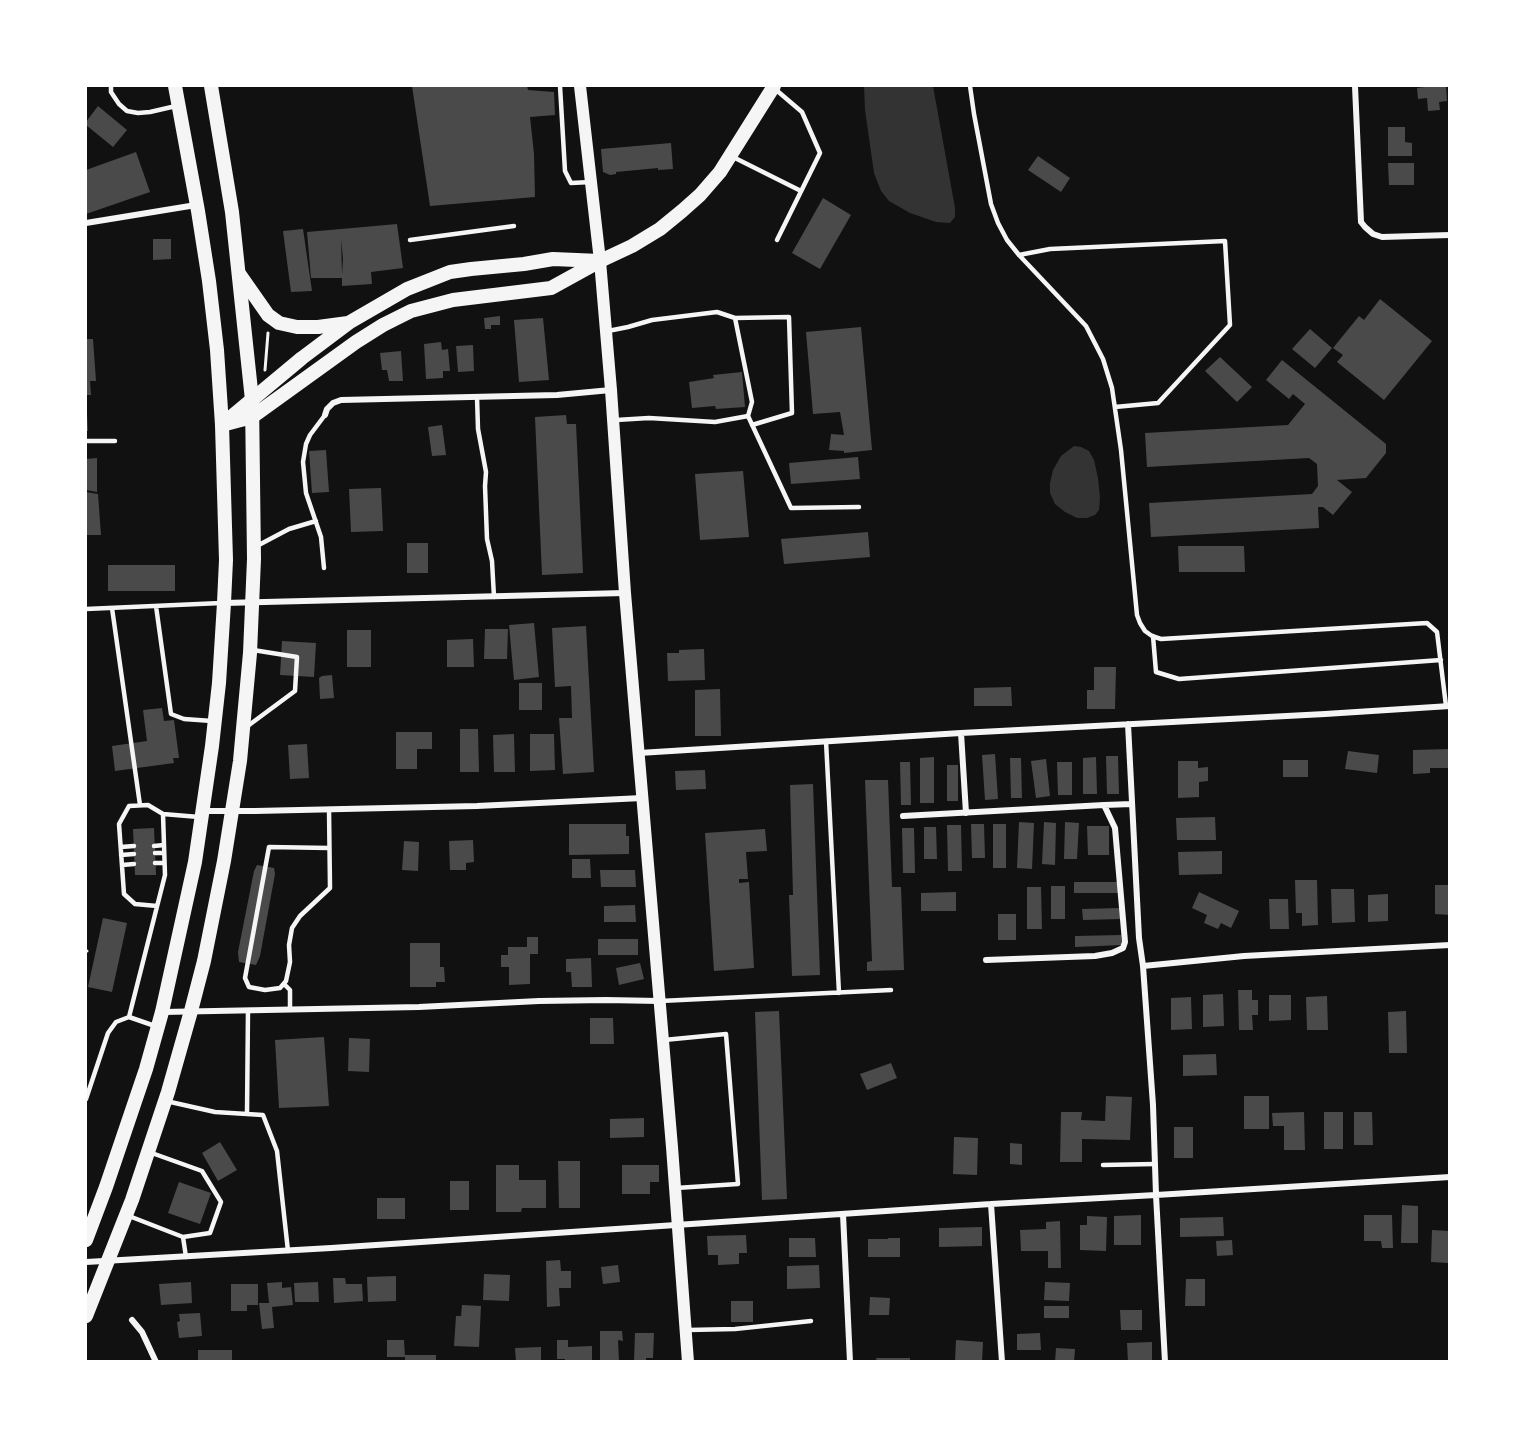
<!DOCTYPE html>
<style>
body{margin:0}
#map{position:relative;width:1535px;height:1447px;overflow:hidden;background:#111;font-family:"IBM Plex Sans",sans-serif}
canvas{display:block}
.frame{position:absolute;inset:0;border:87px solid #fff;pointer-events:none}
</style>
<div id="map">
<canvas width="1535" height="1447"></canvas>
<div class="frame"></div>
</div>
<script>
const context = document.querySelector('canvas').getContext('2d');
context.lineJoin = 'round';
function fillPath(path, color) { context.fillStyle = color; context.fill(path, 'evenodd'); }
const toPath = rows => new Path2D(rows.map(r => 'M' + r).join(''));
function strokePath(path, color, width, dash) { context.strokeStyle = color; context.lineWidth = width; context.lineCap = dash ? 'butt' : 'round'; context.setLineDash(dash || []); context.stroke(path); }
const water = toPath([
 [864,86,933,86,955,208,955,217,950,223,936,222,910,213,889,201,881,191,874,173,865,110],
 [1074,446,1081,447,1089,451,1094,460,1098,478,1100,498,1099,510,1095,515,1087,518,1077,518,1065,512,1055,504,1050,493,1050,483,1053,470,1061,456]
]);
const building = toPath([
 [412,86,527,86,528,90,554,92,555,115,530,117,534,154,535,197,430,206],
 [1432,86,1446,86,1447,101,1439,102,1440,110,1428,111,1427,98,1418,99,1417,88],
 [98,106,127,130,113,147,86,125,86,122],
 [1388,127,1405,127,1405,142,1412,143,1412,156,1388,156],
 [671,143,673,169,658,170,658,168,616,172,616,174,610,175,603,172,601,149],
 [136,152,150,192,86,214,86,170],
 [1038,156,1070,178,1061,192,1028,170],
 [1388,163,1414,163,1414,185,1389,185],
 [823,198,851,215,820,269,792,253],
 [397,224,403,268,371,272,372,284,342,286,342,278,311,278,307,232],
 [341,239,343,259,342,274],
 [303,229,312,291,291,292,283,231],
 [153,239,171,239,171,259,153,260],
 [1380,299,1432,341,1384,400,1337,362,1343,355,1333,348,1359,316,1364,320],
 [500,316,500,325,491,325,491,329,485,329,484,318],
 [543,318,549,380,519,382,514,320],
 [861,327,872,450,844,453,844,451,829,450,831,434,844,435,840,412,813,414,806,332],
 [1310,329,1332,348,1315,368,1292,349],
 [86,339,93,339,96,381,90,381,91,395,86,395],
 [441,342,442,350,448,349,450,371,443,371,443,378,426,379,424,344],
 [473,345,474,371,458,372,456,346],
 [401,351,403,381,389,381,387,370,382,370,380,353],
 [1220,357,1252,387,1237,402,1205,371],
 [1282,360,1386,444,1386,453,1366,478,1337,480,1352,492,1333,515,1323,507,1318,507,1319,528,1151,537,1149,503,1312,494,1318,486,1317,464,1309,458,1147,467,1145,433,1288,425,1305,404,1293,394,1289,399,1266,380],
 [742,372,745,407,716,409,715,406,692,408,689,382,714,378,713,375],
 [86,413,87,413,88,431,86,431],
 [566,415,567,424,576,424,583,573,542,575,535,417],
 [442,425,446,455,432,456,428,427],
 [326,450,329,492,312,493,309,451],
 [858,457,860,479,791,484,789,463],
 [97,458,97,492,86,490,86,459],
 [743,471,749,537,700,540,695,474],
 [381,488,383,531,351,532,349,489],
 [86,492,98,494,101,535,86,535],
 [868,532,870,557,784,564,781,539],
 [407,543,428,543,428,573,407,573],
 [1178,546,1244,546,1245,572,1179,572],
 [108,565,175,565,175,591,108,591],
 [534,623,539,677,514,680,509,625],
 [586,626,594,772,563,774,559,718,572,718,571,686,555,687,552,628],
 [485,629,508,629,507,659,484,659],
 [347,630,371,630,371,667,347,667],
 [473,639,474,667,447,667,447,640],
 [282,641,316,643,314,677,280,675],
 [704,649,705,680,668,681,667,653,679,653,679,650],
 [1094,667,1116,667,1115,709,1087,709,1087,690,1094,690],
 [332,675,334,698,320,699,319,678,322,676],
 [519,683,542,683,542,710,519,710],
 [1011,687,1012,706,974,706,974,688],
 [720,689,721,736,695,736,695,690],
 [162,708,164,721,174,720,179,758,173,758,174,763,115,771,112,746,147,741,143,710],
 [460,729,478,729,479,772,460,772],
 [396,732,432,732,432,749,417,749,417,769,396,769],
 [514,734,515,772,494,772,493,735],
 [530,734,554,734,555,770,530,771],
 [307,744,309,778,290,779,288,745],
 [1450,749,1450,768,1430,768,1430,773,1413,774,1413,750],
 [1348,751,1379,755,1377,773,1345,769],
 [995,754,998,799,985,800,982,755],
 [1106,756,1118,756,1119,794,1107,794],
 [934,757,934,803,920,803,920,758],
 [1096,757,1097,794,1083,794,1083,758],
 [1010,758,1021,758,1022,798,1011,798],
 [1046,759,1050,796,1036,798,1031,761],
 [1283,760,1308,760,1308,777,1283,777],
 [1178,761,1198,761,1198,768,1208,767,1208,781,1199,782,1199,797,1178,798],
 [900,762,910,762,911,805,901,805],
 [1057,762,1072,762,1072,795,1058,795],
 [947,765,958,765,958,801,947,801],
 [705,770,706,789,676,790,675,771],
 [865,780,888,780,892,887,901,887,904,970,867,971,867,962,872,961],
 [813,784,820,975,792,976,789,895,793,895,790,785],
 [1215,817,1216,840,1177,840,1176,818],
 [1019,822,1034,823,1032,869,1017,868],
 [1044,822,1056,823,1055,865,1042,864],
 [1065,822,1079,823,1077,859,1064,859],
 [569,824,626,824,626,836,629,836,629,854,569,855],
 [971,824,984,824,985,858,972,858],
 [993,824,1006,824,1006,868,993,868],
 [947,825,961,825,962,871,948,871],
 [1087,826,1109,826,1109,855,1088,855],
 [924,827,936,827,937,859,924,859],
 [154,828,156,875,135,875,133,829],
 [902,828,914,828,915,873,903,873],
 [765,829,767,851,746,852,748,879,739,879,739,883,749,882,754,968,714,971,705,833],
 [473,840,474,862,466,863,466,870,450,870,449,841],
 [404,841,419,842,418,871,402,870],
 [1222,851,1222,874,1179,875,1178,852],
 [572,859,590,859,591,878,572,878],
 [257,865,274,868,275,874,260,956,256,965,239,962,238,952,254,871],
 [600,870,635,870,636,887,601,887],
 [1295,880,1317,880,1318,925,1302,926,1302,913,1296,913],
 [1074,882,1119,882,1119,893,1074,893],
 [1435,885,1450,885,1450,915,1435,914],
 [1051,886,1065,886,1065,919,1051,919],
 [1027,887,1041,887,1042,929,1027,929],
 [1331,889,1354,889,1355,922,1332,923],
 [956,892,956,911,921,911,921,893],
 [1199,892,1239,911,1231,928,1221,923,1218,929,1204,923,1207,915,1192,908],
 [1388,894,1388,921,1368,922,1368,895],
 [1269,899,1288,899,1289,929,1270,929],
 [635,905,636,922,604,922,604,906],
 [1120,908,1120,919,1083,920,1082,909],
 [998,914,1016,914,1016,940,998,940],
 [103,918,127,923,112,992,88,987],
 [1121,935,1122,945,1075,947,1075,936],
 [527,937,538,937,538,954,530,954,530,984,509,985,509,967,501,967,501,955,508,955,508,947,527,947],
 [598,939,638,939,638,955,598,955],
 [410,943,440,943,440,967,444,967,445,982,436,982,436,987,410,987],
 [591,958,592,987,572,987,571,972,566,972,566,959],
 [640,963,644,979,619,985,616,968],
 [1238,990,1252,990,1252,1000,1258,1000,1258,1015,1252,1015,1253,1030,1239,1030],
 [1223,994,1224,1026,1203,1027,1203,995],
 [1269,995,1291,995,1291,1020,1269,1021],
 [1327,996,1328,1030,1307,1030,1306,997],
 [1191,997,1192,1029,1171,1030,1171,998],
 [779,1011,787,1199,762,1200,755,1012],
 [1406,1011,1407,1053,1389,1053,1388,1012],
 [590,1018,613,1018,614,1044,590,1044],
 [324,1037,329,1106,279,1108,275,1040],
 [349,1038,370,1039,369,1072,348,1071],
 [1216,1054,1217,1075,1183,1076,1183,1055],
 [891,1063,897,1078,867,1090,860,1074],
 [1106,1096,1132,1097,1130,1140,1082,1139,1082,1162,1060,1162,1061,1112,1082,1112,1081,1120,1105,1121],
 [1244,1096,1269,1096,1269,1129,1244,1129],
 [1304,1112,1305,1150,1284,1150,1284,1126,1273,1126,1272,1113],
 [1324,1112,1343,1112,1343,1149,1324,1149],
 [1354,1112,1372,1112,1373,1145,1354,1145],
 [644,1118,644,1137,610,1138,610,1119],
 [1174,1127,1193,1127,1193,1158,1174,1158],
 [954,1137,978,1138,977,1175,953,1174],
 [220,1142,237,1170,218,1181,202,1153],
 [1010,1143,1022,1144,1022,1165,1010,1164],
 [558,1161,580,1161,580,1208,559,1208],
 [496,1165,519,1165,519,1180,546,1180,546,1208,522,1208,521,1212,496,1212],
 [622,1165,659,1165,659,1182,650,1182,650,1194,622,1194],
 [450,1181,469,1181,469,1210,450,1210],
 [179,1182,211,1193,200,1224,168,1213],
 [377,1198,405,1198,405,1219,377,1219],
 [1402,1205,1418,1206,1418,1243,1401,1243],
 [1141,1215,1141,1245,1114,1245,1114,1216],
 [1364,1215,1392,1215,1393,1248,1382,1248,1381,1241,1364,1241],
 [1087,1216,1107,1217,1106,1251,1080,1250,1080,1225,1087,1225],
 [1223,1217,1224,1236,1180,1237,1180,1218],
 [1060,1221,1061,1268,1048,1268,1048,1251,1021,1251,1020,1230,1046,1229,1046,1222],
 [982,1227,982,1246,939,1247,939,1228],
 [1432,1230,1449,1231,1448,1263,1431,1262],
 [746,1235,747,1253,739,1253,739,1264,718,1265,718,1255,708,1255,707,1236],
 [789,1238,815,1238,816,1257,789,1257],
 [888,1238,900,1238,900,1257,868,1257,868,1239,888,1239],
 [1232,1240,1233,1255,1217,1256,1216,1241],
 [560,1260,561,1271,571,1271,571,1288,559,1288,560,1306,547,1307,546,1261],
 [618,1265,620,1282,603,1284,601,1267],
 [819,1265,820,1288,787,1289,787,1266],
 [484,1274,510,1275,509,1301,483,1300],
 [396,1276,396,1301,368,1302,367,1277],
 [333,1278,345,1278,346,1284,362,1284,363,1301,334,1303],
 [1186,1279,1205,1279,1205,1306,1185,1306],
 [191,1282,192,1303,161,1305,159,1284],
 [282,1282,282,1288,291,1287,293,1305,272,1307,274,1328,262,1329,259,1303,269,1303,267,1283],
 [318,1282,319,1302,295,1302,294,1283],
 [1045,1282,1070,1283,1069,1301,1044,1300],
 [231,1284,258,1284,258,1305,247,1305,247,1311,231,1311],
 [870,1297,890,1298,889,1315,869,1315],
 [731,1301,753,1301,753,1322,731,1322],
 [462,1305,481,1306,479,1347,454,1346,456,1316,461,1316],
 [1044,1306,1069,1306,1069,1318,1044,1318],
 [1120,1310,1142,1310,1142,1330,1121,1330],
 [200,1313,202,1336,179,1338,177,1322,180,1321,179,1314],
 [600,1331,622,1331,623,1341,618,1340,619,1362,600,1362],
 [635,1333,654,1333,653,1358,646,1358,646,1362,634,1362],
 [1040,1333,1041,1350,1017,1350,1017,1334],
 [387,1340,404,1340,405,1357,387,1357],
 [557,1340,568,1340,568,1347,592,1346,592,1362,565,1362,565,1359,557,1359],
 [956,1340,983,1342,982,1362,955,1362],
 [1152,1342,1152,1362,1128,1362,1127,1343],
 [541,1347,541,1362,516,1362,515,1348],
 [1056,1348,1075,1349,1074,1362,1055,1362],
 [198,1350,232,1350,232,1362,198,1362],
 [405,1355,436,1355,436,1362,405,1362],
 [876,1358,910,1358,910,1362,877,1362]
]);
const path = toPath([
 [265,370,268,333],
 [86,951,87,951]
]);
const service = toPath([
 [111,86,111,92,119,104,127,111,138,113,150,112,176,106],
 [560,86,565,171,571,183,591,182],
 [970,86,974,114,991,204,998,223,1007,240,1019,255,1086,326,1103,359,1112,388,1121,450,1137,615,1140,623,1145,631,1152,636,1161,639,1427,623,1437,632,1446,706],
 [775,89,802,112,820,153,777,240],
 [731,156,801,191],
 [410,240,514,226],
 [1019,255,1050,249,1225,241,1230,325,1158,403,1115,407],
 [735,318,789,317,792,413,752,425],
 [608,331,628,327,652,320,717,312,735,318,752,402,748,416,715,422,649,418,616,420],
 [477,397,478,429,486,472,485,486,487,539,492,561,494,597],
 [748,416,791,508,859,507],
 [86,441,115,441],
 [255,547,289,529,316,521],
 [324,568,321,537,306,493,303,462,306,444,310,435,325,415],
 [156,606,171,714,184,719,212,721],
 [112,608,140,805],
 [86,609,221,603],
 [1153,636,1156,672,1179,679,1441,660],
 [245,728,295,691,297,657,253,650],
 [826,741,839,993],
 [329,809,330,888,300,916,292,928,289,945,290,962,286,981,280,988,265,990,249,987,245,978,269,847,329,848],
 [154,846,164,845],
 [121,847,134,846],
 [155,853,164,853],
 [121,855,134,854],
 [155,863,164,863],
 [122,865,134,864],
 [157,906,135,904,124,894,119,824,129,806,148,805,163,814,199,817],
 [284,984,290,990,290,1009],
 [660,1001,891,990],
 [129,1017,165,875,163,814],
 [664,1040,726,1034,738,1184,676,1188],
 [86,1099,108,1033,116,1022,129,1017,155,1026],
 [166,1101,215,1112,263,1115,277,1151,288,1251],
 [247,1114,248,1010],
 [1103,1165,1155,1164],
 [129,1216,183,1237,210,1233,221,1202,202,1171,149,1152],
 [183,1237,186,1257],
 [688,1330,735,1329,811,1321]
]);
const minor = toPath([
 [1355,86,1361,222,1365,227,1373,234,1382,237,1450,235],
 [86,223,196,205],
 [325,415,327,409,333,403,341,400,557,395,611,390],
 [224,603,625,593],
 [1128,724,1139,938,1143,966,1153,1105,1156,1195,1165,1362],
 [961,733,966,813],
 [639,753,961,733,1325,714,1450,706],
 [1104,805,1132,804],
 [203,811,255,811,477,806,642,798],
 [903,816,1104,805,1115,828,1125,942,1123,948,1112,953,1095,956,986,960],
 [1143,966,1244,956,1450,945],
 [163,1012,419,1007,539,1001,606,1000,659,1001],
 [991,1204,1002,1362],
 [843,1214,850,1362],
 [86,1262,331,1248,991,1204,1156,1195,1450,1177],
 [132,1320,142,1332,156,1362]
]);
const secondary = toPath([
 [580,86,600,261,611,390,625,593,672,1147,688,1362]
]);
const primary = toPath([
 [175,86,198,211,209,281,217,350,222,425],
 [211,86,232,212,252,400]
]);
const trunk = toPath([
 [240,275,268,315,279,323,297,327,318,327,348,323],
 [224,423,302,358,350,322,407,289,450,272,471,269,524,264,553,259,600,261],
 [222,425,252,417,356,342,383,325,411,311,453,300,551,288,600,261,632,246,660,229,682,211,700,195,720,172,774,86],
 [86,1240,106,1187,146,1069,162,1012,195,862,212,746,219,683,224,603,226,560,222,425],
 [86,1316,132,1200,168,1092,191,1011,204,961,224,861,240,761,250,653,254,559,252,400]
]);
fillPath(water, '#333');
fillPath(building, '#4a4a4a');
strokePath(path, '#f5f5f5', 3);
strokePath(service, '#f5f5f5', 4.5);
strokePath(minor, '#f5f5f5', 6);
strokePath(secondary, '#f5f5f5', 12);
strokePath(primary, '#f5f5f5', 14);
strokePath(trunk, '#f5f5f5', 14);
</script>
